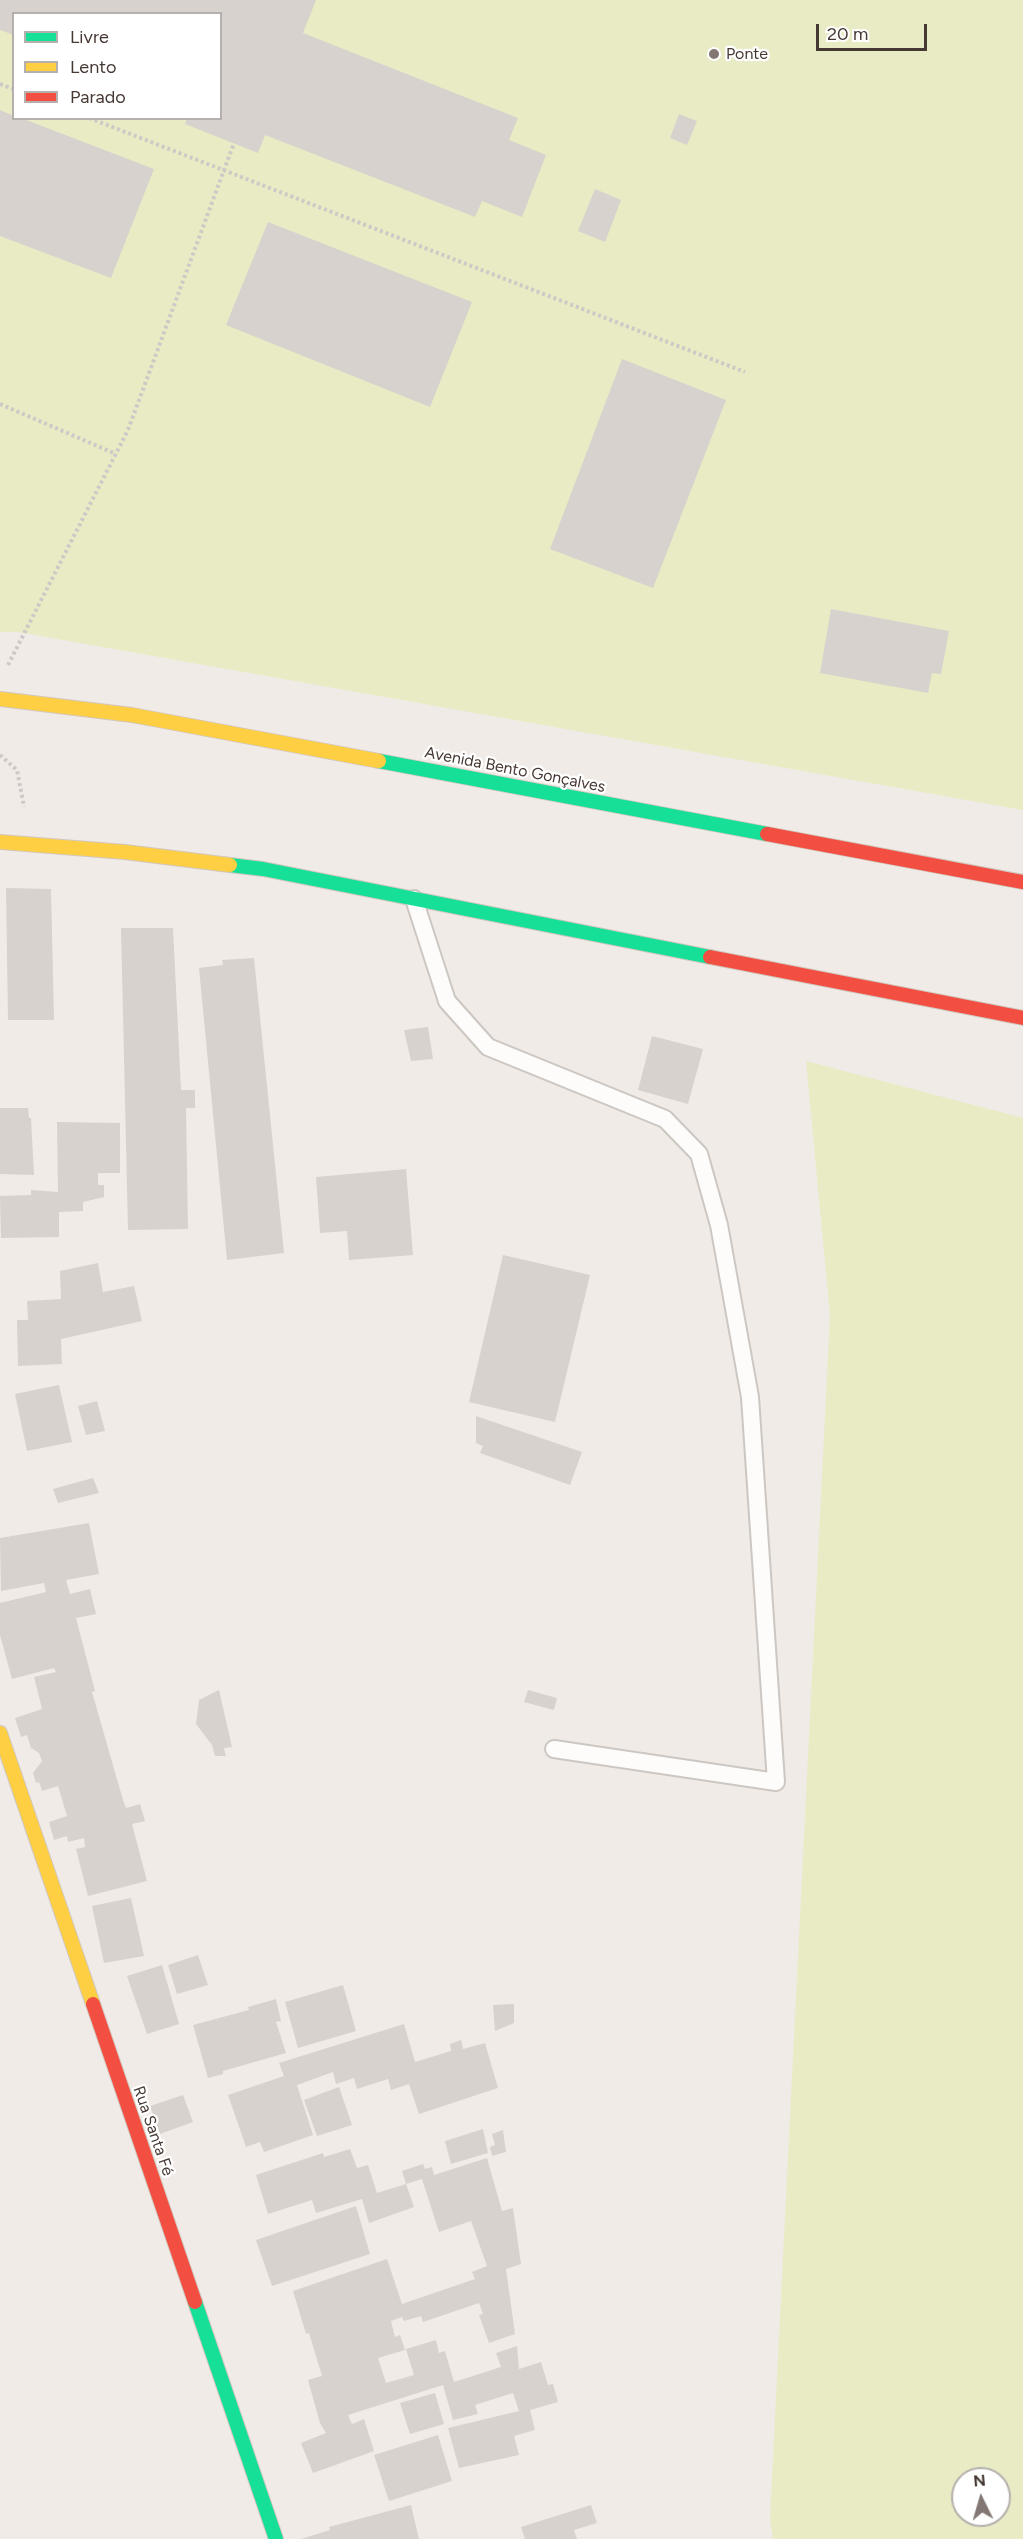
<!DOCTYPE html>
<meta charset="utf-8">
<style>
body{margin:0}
#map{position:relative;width:1023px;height:2539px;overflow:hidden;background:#f0ebe6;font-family:Figtree,sans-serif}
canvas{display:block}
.legend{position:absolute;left:12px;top:12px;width:210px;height:108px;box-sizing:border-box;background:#fff;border:2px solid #b5b0ad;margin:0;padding:8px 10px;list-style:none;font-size:18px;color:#463933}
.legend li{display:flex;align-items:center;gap:12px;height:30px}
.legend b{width:30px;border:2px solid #b5b0ad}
.north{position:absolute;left:951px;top:2467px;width:60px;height:60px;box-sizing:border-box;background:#fff;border:2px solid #b5b0ad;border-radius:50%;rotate:355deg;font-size:16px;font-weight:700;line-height:24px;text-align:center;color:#463933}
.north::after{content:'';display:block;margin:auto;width:21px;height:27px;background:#827772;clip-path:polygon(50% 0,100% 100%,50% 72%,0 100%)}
.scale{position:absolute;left:816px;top:24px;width:111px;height:27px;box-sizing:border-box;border:3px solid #463933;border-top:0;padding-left:8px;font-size:18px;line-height:21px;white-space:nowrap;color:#463933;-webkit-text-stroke:4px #fff;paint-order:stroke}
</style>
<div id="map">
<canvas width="1023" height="2539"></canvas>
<ul class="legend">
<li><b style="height:8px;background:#16e098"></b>Livre</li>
<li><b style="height:8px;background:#ffcf43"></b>Lento</li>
<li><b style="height:8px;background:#f24e42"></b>Parado</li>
</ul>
<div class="north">N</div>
<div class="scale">20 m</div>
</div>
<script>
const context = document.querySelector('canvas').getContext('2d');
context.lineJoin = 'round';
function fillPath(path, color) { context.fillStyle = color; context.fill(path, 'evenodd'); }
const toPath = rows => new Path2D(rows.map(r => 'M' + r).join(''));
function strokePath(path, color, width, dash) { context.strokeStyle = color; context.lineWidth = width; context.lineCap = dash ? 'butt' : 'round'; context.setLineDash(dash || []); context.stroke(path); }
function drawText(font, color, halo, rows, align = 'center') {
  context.font = font + ' Figtree,sans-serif'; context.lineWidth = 4.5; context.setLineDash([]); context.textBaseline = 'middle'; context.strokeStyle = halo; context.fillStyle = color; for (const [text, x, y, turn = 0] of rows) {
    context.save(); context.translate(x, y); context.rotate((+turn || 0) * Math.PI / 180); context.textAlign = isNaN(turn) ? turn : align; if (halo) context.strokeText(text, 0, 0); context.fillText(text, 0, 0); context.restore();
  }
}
const green = toPath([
 [0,0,1023,0,1023,810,18,632,0,632],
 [14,14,220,14,220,118,14,118],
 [806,1061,1023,1118,1023,2539,773,2539,770,2518,830,1315],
 [963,2479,999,2479,999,2515,963,2515]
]);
const building = toPath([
 [0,0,316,0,303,33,518,118,509,140,546,155,522,217,482,201,475,217,265,135,258,153,185,124,187,118,220,118,220,14,14,14,14,35,0,30],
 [0,110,14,116,14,118,21,118,154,169,111,278,0,236],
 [679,114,697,121,687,145,670,138],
 [595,189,621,200,605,242,578,231],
 [268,222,472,302,430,407,226,325],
 [622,359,726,400,653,588,550,549],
 [831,609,949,631,941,674,932,673,928,693,820,673],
 [6,888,51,889,54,1020,8,1020],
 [121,928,173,928,181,1090,195,1090,195,1108,186,1108,188,1229,128,1230],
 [254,958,284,1253,227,1260,199,968,223,965,222,960],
 [428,1027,433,1059,411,1061,404,1030],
 [652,1036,703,1049,688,1104,638,1090],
 [0,1108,28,1108,29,1118,31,1118,34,1175,0,1174],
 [57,1122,120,1123,120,1173,98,1173,98,1185,104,1185,104,1197,83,1202,83,1211,59,1212,59,1237,1,1238,0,1196,31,1195,31,1190,58,1192],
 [406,1169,413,1255,349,1260,347,1231,320,1233,316,1177],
 [503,1255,590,1275,555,1422,469,1402],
 [98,1263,103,1292,134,1286,142,1321,61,1339,62,1364,18,1366,17,1320,28,1320,27,1301,61,1299,60,1271],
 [59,1385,72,1442,27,1451,15,1394],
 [97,1401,105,1431,86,1435,78,1406],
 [476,1416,582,1452,570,1485,480,1453,483,1446,476,1443],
 [93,1478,99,1493,58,1503,53,1489],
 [89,1523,99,1574,66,1580,70,1594,90,1589,96,1614,76,1618,95,1691,92,1692,123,1800,126,1808,140,1804,145,1821,132,1824,147,1881,88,1896,76,1849,85,1847,84,1838,68,1842,67,1836,54,1840,49,1822,67,1816,58,1786,42,1791,39,1782,36,1783,33,1773,42,1761,39,1753,31,1748,27,1735,21,1737,15,1718,42,1709,34,1677,56,1672,54,1668,12,1679,0,1635,0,1603,46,1592,44,1583,1,1591,0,1538],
 [219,1690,232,1747,224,1748,226,1756,215,1756,212,1745,196,1724,199,1700],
 [528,1690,557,1698,554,1710,524,1702],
 [131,1898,144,1956,104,1963,92,1906],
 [198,1955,208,1985,177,1994,168,1965],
 [162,1965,179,2024,147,2034,127,1976],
 [343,1985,356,2031,298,2048,285,2002],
 [276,1999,281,2021,276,2022,286,2053,223,2071,223,2074,208,2078,193,2025,249,2010,248,2007],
 [514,2004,514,2023,495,2031,493,2005],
 [404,2024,415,2062,451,2051,450,2044,461,2040,463,2049,485,2043,498,2088,419,2114,409,2084,391,2090,388,2079,357,2089,354,2078,336,2084,333,2072,297,2085,313,2135,264,2152,260,2142,246,2147,228,2095,284,2076,279,2063],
 [339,2087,352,2125,317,2136,304,2100],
 [183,2095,193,2122,160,2134,150,2106],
 [483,2129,488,2153,451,2164,445,2141],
 [503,2130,506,2152,492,2156,490,2147,495,2145,492,2134],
 [350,2149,357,2168,368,2165,377,2193,406,2184,414,2207,369,2223,362,2199,316,2213,312,2200,268,2214,256,2175,323,2153,324,2157],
 [487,2158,502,2211,513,2208,521,2264,506,2269,515,2334,489,2343,479,2315,483,2314,479,2303,423,2322,421,2316,404,2321,402,2317,391,2321,395,2337,400,2335,405,2350,378,2358,386,2383,414,2375,406,2349,436,2340,439,2353,445,2351,454,2382,501,2367,496,2353,517,2346,519,2369,541,2362,548,2385,553,2384,558,2402,530,2410,535,2430,514,2436,519,2455,459,2468,448,2428,519,2411,513,2393,475,2405,478,2414,453,2420,443,2385,348,2415,352,2424,364,2419,374,2451,313,2473,301,2443,326,2433,320,2423,308,2380,322,2376,309,2333,306,2334,293,2291,387,2259,402,2304,475,2279,472,2272,487,2266,471,2221,439,2232,422,2179,406,2184,402,2171,423,2164,425,2169,432,2167,434,2175],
 [356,2206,370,2254,272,2286,256,2240],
 [435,2393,444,2424,410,2434,400,2403],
 [438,2435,452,2481,389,2501,374,2455],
 [411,2505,419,2539,301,2539,330,2530,329,2527],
 [591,2505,597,2523,574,2530,577,2539,525,2539,521,2527]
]);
const path = toPath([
 [0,84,14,89],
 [89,118,745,372],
 [0,404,116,454],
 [8,665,128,430,234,143],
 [0,755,17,770,24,807]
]);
const lane = toPath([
 [414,899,447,1001,488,1047,665,1119,699,1154,719,1225,750,1397,776,1782,554,1749]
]);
const fast = toPath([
 [379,761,767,834],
 [230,865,263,869,710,957],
 [195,2302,276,2539]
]);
const slow = toPath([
 [0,699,132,715,379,761],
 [0,842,125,852,230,865],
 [0,1733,93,2004]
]);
const jam = toPath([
 [767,834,1023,882],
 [710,957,1023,1018],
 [93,2004,195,2302]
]);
const markers = [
 [714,54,6,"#827772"]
];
const poiNames = [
 ["Ponte",726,54]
];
const streetNames = [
 ["Avenida Bento Gonçalves",515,770,11],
 ["Rua Santa Fé",153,2131,71]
];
fillPath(green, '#e8ebc4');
fillPath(building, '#d8d2ce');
strokePath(lane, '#ccc7c2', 20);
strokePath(fast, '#d1c7be', 16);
strokePath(slow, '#d1c7be', 16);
strokePath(jam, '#d1c7be', 16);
strokePath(path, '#cec9c6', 4, [3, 3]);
strokePath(lane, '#fdfcfb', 16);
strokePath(fast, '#16e098', 14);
strokePath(slow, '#ffcf43', 14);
strokePath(jam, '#f24e42', 14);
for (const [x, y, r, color] of markers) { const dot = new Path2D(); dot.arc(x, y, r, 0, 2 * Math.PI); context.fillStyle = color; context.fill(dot); strokePath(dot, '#fff', 2); }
drawText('16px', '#463933', '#fff', poiNames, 'left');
drawText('16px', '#463933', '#fff', streetNames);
</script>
